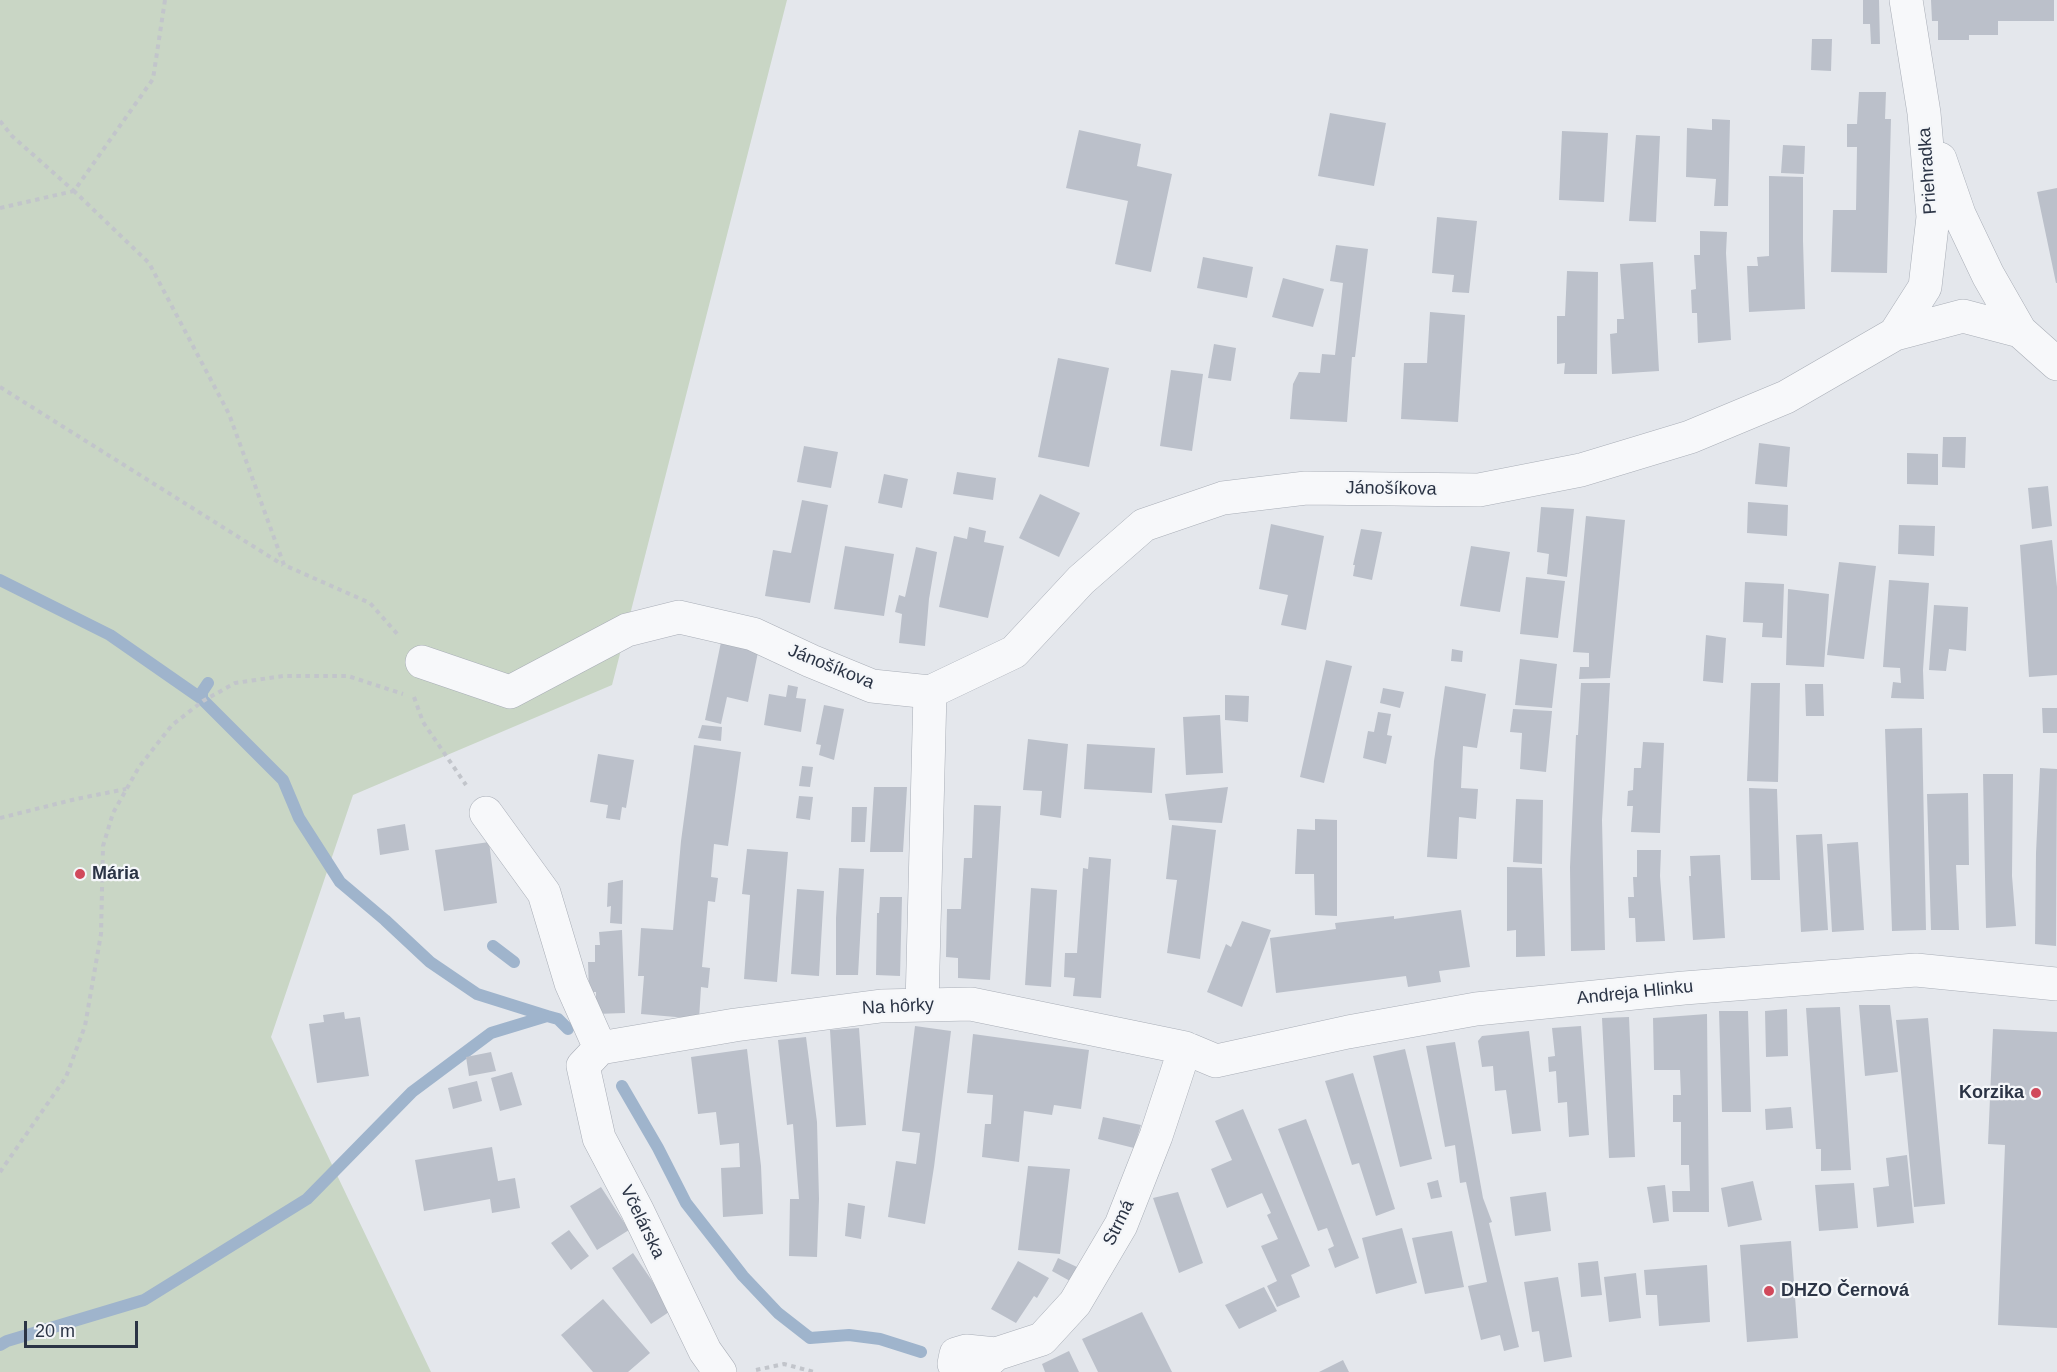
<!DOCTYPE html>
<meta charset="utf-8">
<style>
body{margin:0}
#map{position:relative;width:2057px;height:1372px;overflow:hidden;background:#e4e7ec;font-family:Helvetica,sans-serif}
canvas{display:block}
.scale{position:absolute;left:24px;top:1321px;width:114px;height:27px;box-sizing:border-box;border:3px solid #2b3445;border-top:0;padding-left:8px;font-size:18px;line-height:21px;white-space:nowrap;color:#2b3445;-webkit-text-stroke:4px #f4f6f9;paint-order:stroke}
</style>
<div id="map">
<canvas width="2057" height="1372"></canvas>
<div class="scale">20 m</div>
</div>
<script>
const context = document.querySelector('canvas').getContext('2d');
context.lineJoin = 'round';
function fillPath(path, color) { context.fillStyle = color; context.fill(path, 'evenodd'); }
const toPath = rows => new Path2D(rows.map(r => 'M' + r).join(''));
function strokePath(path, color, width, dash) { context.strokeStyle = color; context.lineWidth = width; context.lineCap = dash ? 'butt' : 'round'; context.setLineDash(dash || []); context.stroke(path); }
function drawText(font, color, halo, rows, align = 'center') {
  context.font = font + ' Helvetica,sans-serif'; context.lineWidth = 4.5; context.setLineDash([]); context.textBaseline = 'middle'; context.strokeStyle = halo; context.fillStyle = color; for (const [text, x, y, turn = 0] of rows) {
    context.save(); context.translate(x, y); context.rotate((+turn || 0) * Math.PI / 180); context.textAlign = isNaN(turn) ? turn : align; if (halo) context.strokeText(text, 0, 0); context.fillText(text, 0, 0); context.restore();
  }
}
const green = toPath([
 [0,0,787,0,612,685,353,795,271,1037,431,1372,0,1372]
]);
const stream = toPath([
 [0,580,110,635,202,699,283,780,299,818,340,882,385,920,430,962,477,994,547,1016],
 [202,699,202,692,208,683],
 [493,946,514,962],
 [622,1086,658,1148,686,1203,743,1276,778,1313,810,1338,849,1335,880,1339,921,1352],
 [0,1345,7,1341,144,1300,307,1199,412,1092,491,1033,547,1016,558,1019,568,1029]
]);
const building = toPath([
 [1863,0,1879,0,1880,44,1871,44,1870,24,1863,24],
 [1931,0,2054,0,2054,21,1998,21,1998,35,1969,35,1969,40,1938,40,1938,21,1932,21],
 [1812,39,1832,39,1831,71,1811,70],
 [1859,92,1886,92,1885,119,1891,119,1887,273,1831,272,1833,210,1856,210,1857,147,1847,147,1847,124,1857,124],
 [1330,113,1386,123,1374,186,1318,176],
 [1712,119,1730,120,1728,206,1714,206,1716,179,1686,177,1687,128,1712,130],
 [1079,130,1141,144,1137,166,1172,174,1151,272,1115,264,1128,201,1066,188],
 [1562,131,1608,133,1604,202,1559,200],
 [1636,135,1660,136,1656,222,1629,221],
 [1783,145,1805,146,1804,174,1781,173],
 [1769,176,1803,177,1803,241,1805,309,1749,312,1747,266,1758,266,1757,257,1769,256],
 [2057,188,2057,283,2056,283,2037,192],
 [1437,217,1477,221,1469,293,1452,292,1454,275,1432,273],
 [1700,231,1727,232,1726,253,1731,340,1698,343,1697,313,1692,313,1691,290,1696,289,1694,255,1700,255],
 [1336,245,1368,249,1355,357,1352,357,1347,422,1290,419,1293,384,1299,372,1320,373,1322,354,1335,355,1343,283,1330,281],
 [1203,257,1253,267,1247,298,1197,288],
 [1653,262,1659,371,1612,374,1610,334,1617,333,1617,319,1624,319,1620,264],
 [1567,271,1598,272,1597,374,1564,374,1565,363,1557,364,1557,316,1565,316],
 [1283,278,1324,289,1313,327,1272,317],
 [1430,312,1465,315,1458,422,1401,419,1404,363,1427,363],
 [1214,344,1236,348,1231,381,1208,378],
 [1058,358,1109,368,1089,467,1038,457],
 [1171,370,1203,374,1192,451,1160,446],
 [1943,437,1966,437,1965,468,1942,467],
 [1759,443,1790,447,1787,487,1755,484],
 [804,446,838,452,831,488,797,482],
 [1907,453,1938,454,1938,485,1907,484],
 [957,472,996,478,993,500,953,494],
 [884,474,908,479,902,508,878,503],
 [2048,486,2052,526,2032,529,2028,488],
 [1040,494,1080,513,1059,557,1019,538],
 [802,500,828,505,810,603,765,596,773,550,791,553],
 [1748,502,1788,505,1787,536,1747,533],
 [1541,507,1574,509,1567,577,1547,574,1549,554,1537,552],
 [1586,516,1625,520,1610,678,1579,679,1580,667,1589,667,1589,653,1573,652],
 [1271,524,1324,536,1306,630,1281,625,1288,595,1259,589],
 [1899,525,1935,526,1934,556,1898,554],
 [969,527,986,531,984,542,1004,546,988,618,939,607,954,536,967,539],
 [1361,529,1382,532,1372,580,1353,576,1355,565,1353,565],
 [2052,540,2057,587,2057,675,2029,677,2020,545],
 [845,546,894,554,884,616,834,609],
 [1471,546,1510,552,1500,612,1460,606],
 [916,547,937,552,929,599,925,646,899,643,902,614,895,612,899,595,905,597],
 [1839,562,1876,566,1864,659,1827,655],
 [1526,577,1565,581,1558,638,1520,634],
 [1889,580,1929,583,1923,670,1924,699,1891,698,1893,682,1901,683,1900,668,1883,667],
 [1745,582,1784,584,1782,638,1762,637,1763,623,1743,622],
 [1788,589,1829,594,1824,667,1786,665],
 [1934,605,1968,607,1966,651,1949,649,1946,671,1929,670],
 [1706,635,1726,638,1723,683,1703,681],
 [721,642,758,652,748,702,727,697,721,724,705,720],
 [1452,649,1463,651,1462,662,1451,661],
 [1520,659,1557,664,1552,708,1515,705],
 [1326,660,1352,666,1324,783,1300,777],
 [1581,683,1610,683,1602,820,1605,950,1571,951,1570,867,1576,735,1578,735],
 [1751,683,1780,683,1778,782,1747,781],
 [1805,684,1823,684,1824,716,1806,716],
 [788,685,798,687,796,698,806,699,801,732,764,725,769,694,786,697],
 [1445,686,1486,694,1477,748,1463,746,1461,788,1478,789,1476,819,1459,817,1457,859,1427,857,1434,761],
 [1383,688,1404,692,1400,708,1380,703],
 [1225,695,1249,696,1248,722,1225,720],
 [824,705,844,709,834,760,819,755,821,745,816,744],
 [2042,708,2057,708,2057,733,2043,733],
 [1513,709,1552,711,1546,772,1520,769,1522,733,1510,732],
 [1378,712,1391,714,1387,735,1392,736,1386,764,1363,758,1368,731,1374,732],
 [1220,715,1223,773,1186,775,1183,717],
 [702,725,722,727,721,741,698,738],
 [1922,728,1926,930,1892,931,1885,729],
 [1028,739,1068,744,1061,818,1040,815,1042,791,1023,790],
 [1643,742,1664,743,1660,833,1631,832,1633,806,1627,806,1628,791,1633,790,1634,768,1641,768],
 [1087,744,1155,748,1152,793,1084,789],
 [694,745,741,752,728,846,714,844,711,877,718,878,715,902,708,901,702,967,710,968,708,988,701,987,699,1019,641,1014,644,976,638,976,641,928,673,930,681,841],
 [598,754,634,760,626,808,622,807,620,820,606,818,608,805,590,802],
 [802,766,813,767,810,787,799,786],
 [2040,768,2057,769,2056,946,2035,944,2036,853],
 [1983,774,2013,774,2012,876,2016,926,1986,928],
 [874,787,907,787,903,852,870,852],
 [1228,787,1222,823,1169,820,1165,794],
 [1749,788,1777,789,1780,880,1751,880],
 [1968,793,1969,865,1956,865,1959,930,1931,930,1927,794],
 [799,796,813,797,810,820,796,818],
 [1516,799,1543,800,1542,864,1513,862],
 [974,805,1001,806,990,980,958,978,958,958,946,957,947,909,961,909,964,858,972,858],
 [852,807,867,807,865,842,851,842],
 [1315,819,1337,820,1337,916,1315,915,1314,874,1295,874,1297,829,1315,830],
 [405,824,409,850,380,855,377,829],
 [1172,825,1216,830,1200,959,1167,953,1177,880,1166,879],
 [1822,834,1828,930,1801,932,1796,835],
 [489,842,497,903,444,911,435,850],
 [1858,842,1864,930,1832,932,1827,844],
 [747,849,788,852,777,982,744,979,750,895,742,894],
 [1637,850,1661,850,1660,876,1665,941,1636,942,1635,918,1629,918,1628,897,1634,897,1633,877,1637,877],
 [1720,855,1725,938,1693,940,1689,876,1691,876,1690,856],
 [1089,857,1111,859,1101,998,1073,996,1075,978,1064,977,1065,953,1077,953,1083,868,1088,869],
 [1507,867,1542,868,1545,956,1516,957,1516,930,1507,931],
 [839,868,864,869,858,975,836,975,836,918],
 [623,880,622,924,610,923,611,906,607,907,608,883],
 [1031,888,1057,890,1051,987,1025,985],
 [797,889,824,891,819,976,791,974],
 [880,897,902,897,900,976,876,975,877,913,879,913],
 [1461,910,1470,967,1439,971,1441,982,1408,987,1406,976,1276,993,1270,938,1336,929,1335,923,1394,916,1394,919],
 [1242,921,1271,930,1242,1007,1207,992,1226,944,1231,947],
 [622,930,625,1013,596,1014,596,992,589,992,588,962,595,962,595,945,600,945,599,932],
 [1859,1005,1890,1005,1898,1072,1865,1076],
 [1840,1007,1851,1170,1821,1171,1821,1149,1816,1149,1806,1008],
 [1787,1009,1788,1056,1766,1057,1765,1011],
 [1719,1011,1748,1011,1751,1112,1722,1112],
 [344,1012,345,1019,360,1017,369,1076,317,1083,309,1024,324,1022,323,1015],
 [1707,1014,1709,1212,1673,1212,1672,1191,1690,1191,1689,1165,1681,1165,1681,1122,1673,1122,1673,1095,1681,1095,1680,1070,1654,1070,1653,1018],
 [1629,1017,1635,1157,1609,1158,1602,1018],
 [1928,1018,1945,1204,1914,1207,1896,1020],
 [915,1026,951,1031,934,1167,925,1224,888,1217,896,1161,916,1164,920,1133,902,1131],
 [1581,1026,1589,1135,1569,1137,1567,1102,1558,1103,1556,1071,1549,1072,1548,1057,1555,1056,1552,1028],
 [859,1028,866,1125,836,1127,830,1030],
 [1993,1029,2057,1032,2057,1328,1998,1325,2005,1145,1988,1144],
 [1529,1031,1541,1131,1512,1134,1506,1090,1495,1091,1493,1066,1482,1067,1478,1041,1482,1036],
 [973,1034,1089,1050,1081,1109,1054,1105,1052,1115,1024,1111,1019,1162,982,1157,985,1124,991,1124,993,1095,967,1093],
 [806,1037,817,1122,819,1199,817,1257,789,1256,790,1199,799,1199,793,1124,787,1125,778,1040],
 [1455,1042,1483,1198,1492,1222,1489,1223,1519,1347,1504,1351,1500,1335,1481,1340,1468,1286,1487,1282,1466,1182,1460,1183,1455,1145,1445,1147,1426,1046],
 [747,1049,761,1166,763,1214,723,1217,721,1168,740,1167,739,1143,720,1145,716,1112,698,1114,691,1057],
 [1405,1049,1432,1159,1400,1167,1373,1056],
 [491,1052,496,1071,469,1076,466,1057],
 [512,1072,522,1105,500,1111,491,1078],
 [1353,1073,1395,1209,1376,1216,1359,1163,1352,1165,1325,1081],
 [477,1081,482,1101,453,1109,448,1088],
 [1791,1107,1793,1128,1766,1130,1765,1109],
 [1243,1109,1310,1266,1291,1275,1300,1297,1277,1307,1267,1286,1277,1281,1261,1246,1278,1239,1267,1215,1271,1213,1262,1193,1227,1208,1211,1169,1232,1160,1215,1121],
 [1103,1117,1141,1125,1134,1148,1098,1139],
 [1306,1119,1359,1258,1335,1268,1328,1249,1334,1246,1327,1228,1318,1231,1278,1129],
 [492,1147,498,1181,515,1178,520,1208,492,1213,490,1199,424,1211,415,1160],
 [1907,1155,1914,1223,1877,1227,1873,1188,1889,1186,1886,1158],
 [1028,1166,1070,1169,1060,1254,1018,1250],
 [1438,1180,1442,1197,1431,1199,1427,1183],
 [1753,1181,1762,1220,1728,1227,1721,1188],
 [1854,1183,1858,1228,1819,1231,1815,1185],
 [1665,1185,1669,1221,1653,1223,1647,1187],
 [601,1187,629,1230,597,1250,570,1206],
 [1178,1192,1203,1263,1179,1273,1153,1198],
 [1546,1192,1551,1231,1515,1236,1510,1197],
 [848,1203,865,1206,861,1239,845,1236],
 [1402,1228,1417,1283,1376,1294,1362,1238],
 [569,1230,589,1256,571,1270,551,1243],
 [1452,1231,1464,1287,1425,1294,1412,1238],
 [1791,1241,1798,1338,1747,1342,1740,1245],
 [633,1253,672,1310,651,1324,612,1268],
 [1058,1258,1077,1267,1070,1281,1052,1271],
 [1018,1261,1049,1278,1037,1298,1034,1296,1016,1323,991,1309],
 [1598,1261,1602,1295,1581,1297,1578,1263],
 [1707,1265,1710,1322,1659,1326,1657,1295,1646,1295,1644,1270],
 [1636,1273,1641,1318,1609,1322,1604,1277],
 [1558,1277,1572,1357,1544,1362,1539,1331,1532,1332,1524,1282],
 [1264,1287,1277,1311,1239,1329,1225,1305],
 [603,1299,650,1353,628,1372,593,1372,561,1335],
 [1142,1312,1172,1372,1098,1372,1082,1339],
 [1069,1351,1079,1372,1045,1372,1042,1364],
 [1343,1360,1349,1372,1319,1372]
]);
const path = toPath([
 [165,0,153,79,74,191,149,263,229,414,284,565,370,603,399,636],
 [0,121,12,136,74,191],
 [0,208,74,191],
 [0,387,283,565],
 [414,697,423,722,466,785],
 [0,818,76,799,126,789],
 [0,1172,66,1077,85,1026,101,934,103,846,113,813,139,767,172,725,203,701,235,683,283,676,348,676,403,694],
 [756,1370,784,1364,814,1372]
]);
const minor = toPath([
 [1940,159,1959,214,1988,275,2020,331],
 [1895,334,1925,287,1933,217,1924,113,1906,0],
 [422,662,510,692,627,630,679,617,753,634,811,661,872,686,930,692,1014,652,1081,580,1144,525,1223,498,1306,488,1479,490,1581,470,1690,437,1786,397,1895,334,1963,316,2020,331,2057,364],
 [486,813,544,893,571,983,600,1048],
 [922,1005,930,692],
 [720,1372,705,1351,637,1210,599,1138,583,1066,600,1048,735,1025,881,1006,971,1004,1185,1048,1216,1061,1348,1032,1476,1009,1684,988,1916,970,2057,984],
 [959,1372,954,1364,956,1354,966,1351,996,1354],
 [976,1372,996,1354,1042,1339,1075,1303,1121,1225,1156,1136,1185,1048]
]);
const markers = [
 [80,874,6,"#d1495b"],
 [2036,1093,6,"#d1495b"],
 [1769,1291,6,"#d1495b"]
];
const streetNames = [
 ["Priehradka",1928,171,-94],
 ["Jánošíkova",1391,489,1],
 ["Jánošíkova",831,667,22],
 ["Andreja Hlinku",1635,993,-6],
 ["Na hôrky",898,1007,-3],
 ["Včelárska",642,1222,64],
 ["Strmá",1119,1223,-64]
];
const poiNames = [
 ["Mária",92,874],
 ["Korzika",2024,1093,"right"],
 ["DHZO Černová",1781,1291]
];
fillPath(green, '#c9d6c5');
strokePath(stream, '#9fb4cc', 12);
fillPath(building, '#bbc0ca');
strokePath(minor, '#a9aeb7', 34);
strokePath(path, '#c2c5cb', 4, [4.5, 4.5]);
strokePath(minor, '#f7f8fa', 33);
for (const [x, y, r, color] of markers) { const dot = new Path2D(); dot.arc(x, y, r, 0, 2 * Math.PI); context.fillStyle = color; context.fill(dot); strokePath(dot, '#f4f6f9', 2); }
drawText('18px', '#2b3445', '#f4f6f9', streetNames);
drawText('bold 18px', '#2b3445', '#f4f6f9', poiNames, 'left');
</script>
